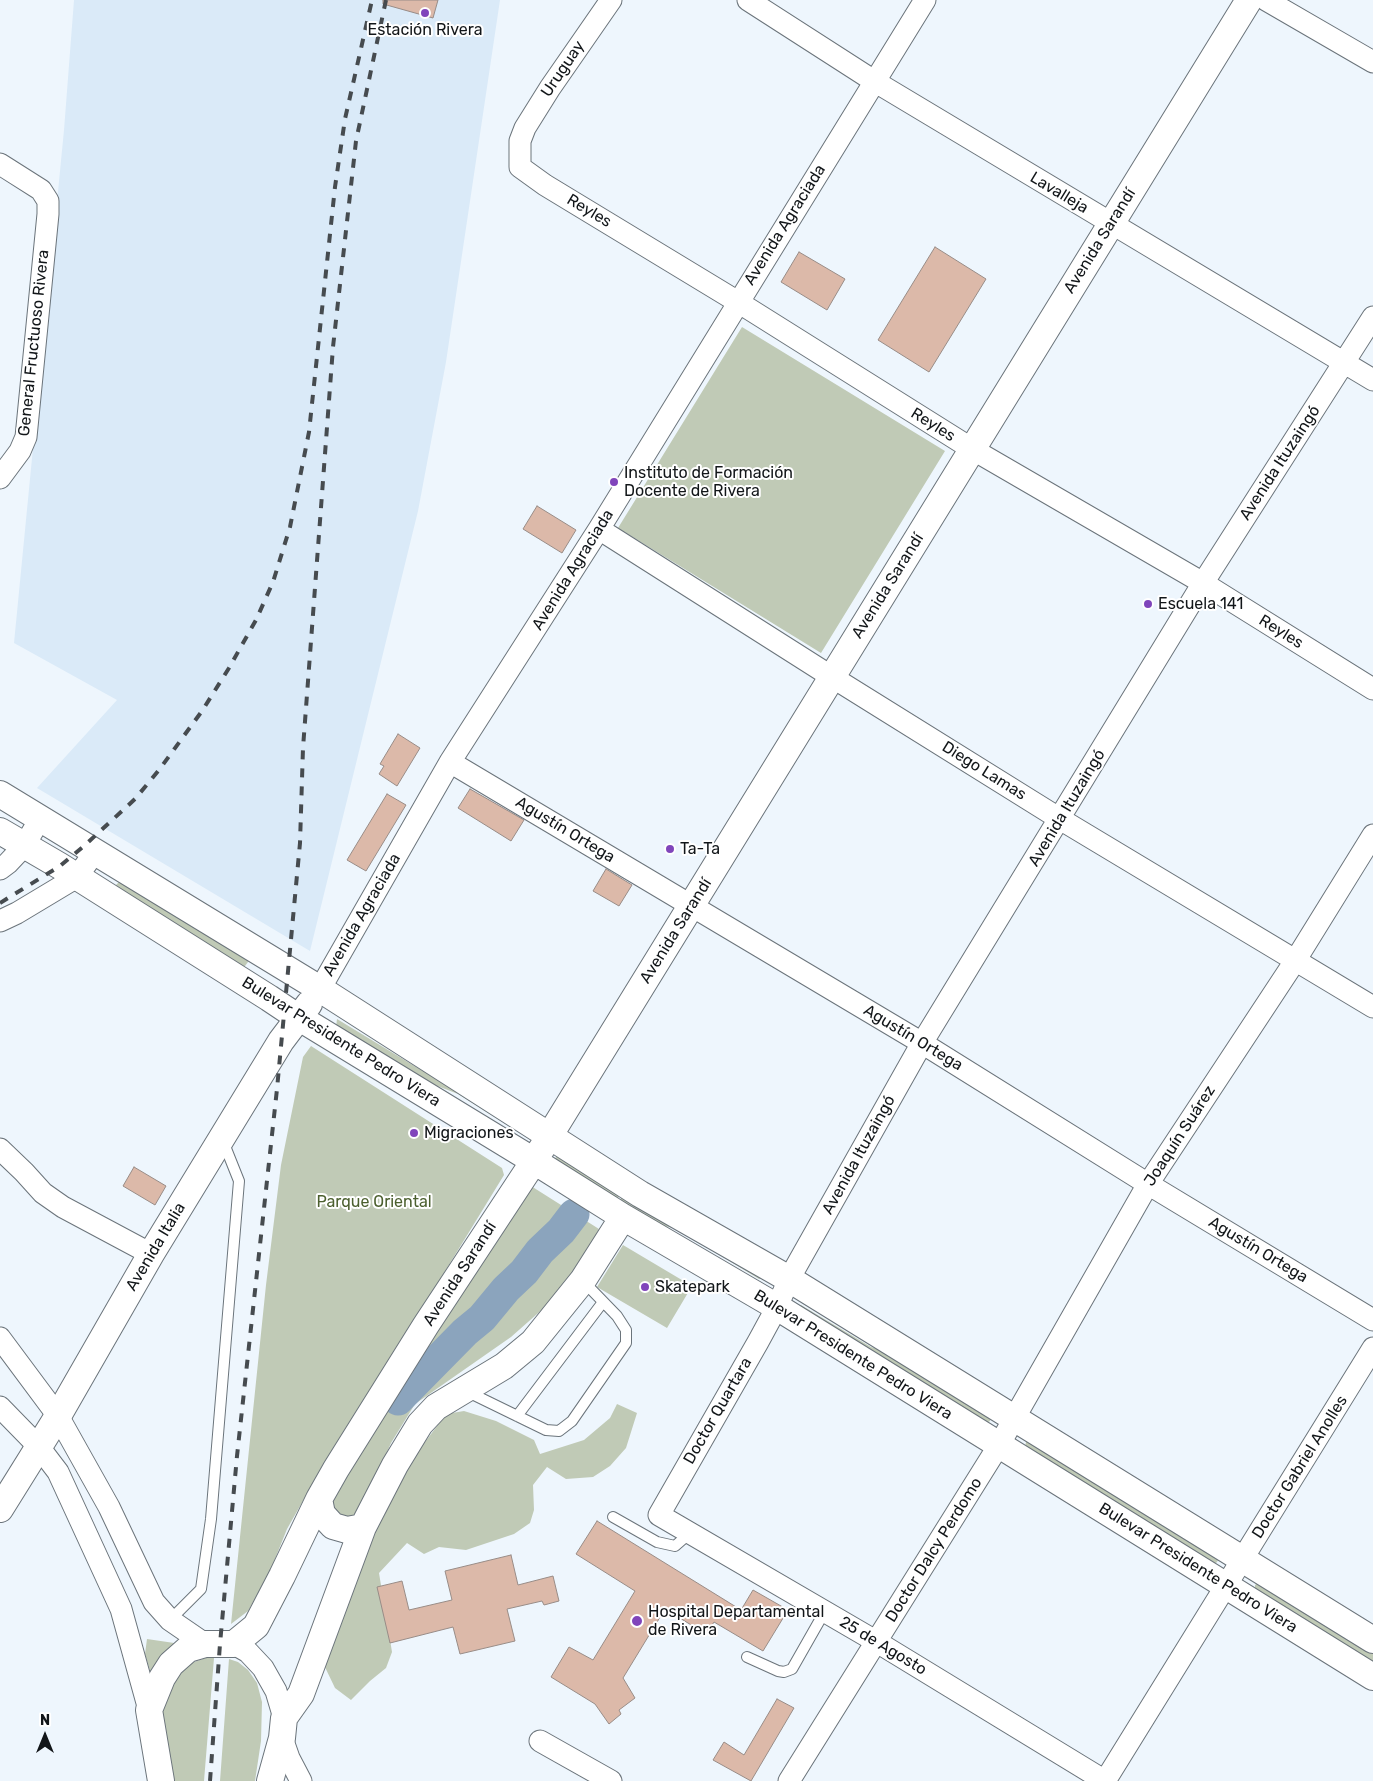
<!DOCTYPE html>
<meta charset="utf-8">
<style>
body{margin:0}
#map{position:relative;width:1373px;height:1781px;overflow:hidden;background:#eef6fd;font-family:Rubik,sans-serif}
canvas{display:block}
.north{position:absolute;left:20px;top:1711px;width:50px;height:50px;-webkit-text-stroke:4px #fff;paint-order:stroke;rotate:0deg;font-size:14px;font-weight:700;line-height:20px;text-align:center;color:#121619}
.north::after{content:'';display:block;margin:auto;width:18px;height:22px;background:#121619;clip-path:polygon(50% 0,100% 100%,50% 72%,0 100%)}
</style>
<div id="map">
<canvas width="1373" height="1781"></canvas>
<div class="north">N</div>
</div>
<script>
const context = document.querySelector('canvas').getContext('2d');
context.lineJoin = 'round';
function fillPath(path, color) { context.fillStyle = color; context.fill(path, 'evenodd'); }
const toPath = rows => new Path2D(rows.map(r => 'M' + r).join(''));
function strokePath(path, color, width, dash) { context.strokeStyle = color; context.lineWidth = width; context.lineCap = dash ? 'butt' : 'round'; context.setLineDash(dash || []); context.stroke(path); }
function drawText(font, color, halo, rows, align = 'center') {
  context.font = font + ' Rubik,sans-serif'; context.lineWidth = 4; context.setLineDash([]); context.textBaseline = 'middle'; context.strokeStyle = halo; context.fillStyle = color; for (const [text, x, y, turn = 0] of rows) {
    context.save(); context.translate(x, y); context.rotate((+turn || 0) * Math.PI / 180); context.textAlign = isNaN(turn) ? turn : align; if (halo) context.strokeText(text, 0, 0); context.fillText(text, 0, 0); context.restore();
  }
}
const built = toPath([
 [74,0,500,0,446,362,418,511,310,951,37,788,117,700,14,643,64,130]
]);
const green = toPath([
 [742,327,945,451,821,653,618,528],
 [120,881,248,958,248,962,245,966,239,967,116,889,116,885],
 [337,1019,421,1070,454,1082,528,1138,458,1094,417,1078,336,1027],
 [311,1046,502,1168,504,1175,379,1379,329,1455,287,1529,269,1574,248,1611,231,1624,266,1285,281,1165,303,1057],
 [560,1156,620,1193,617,1201,555,1159,556,1157],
 [531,1186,599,1229,573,1277,545,1307,511,1337,415,1404,391,1443,360,1513,349,1519,335,1513,330,1500,387,1405],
 [623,1195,765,1278,759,1279,677,1229,657,1224,619,1202],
 [623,1245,692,1286,667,1328,597,1287],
 [801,1305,871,1347,903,1357,991,1415,990,1421,987,1423,798,1306],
 [617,1404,637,1413,626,1448,610,1466,593,1477,566,1479,547,1467,533,1485,534,1510,530,1523,514,1534,466,1550,439,1547,424,1554,407,1543,379,1573,392,1652,386,1668,370,1681,351,1700,335,1688,323,1663,368,1539,416,1454,446,1414,464,1411,496,1421,534,1440,540,1454,584,1440,610,1418],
 [1030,1440,1219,1558,1217,1562,1215,1564,1025,1447,1026,1442],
 [1259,1582,1373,1648,1373,1666,1255,1590,1255,1585],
 [147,1639,181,1644,151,1674,145,1654],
 [206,1658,214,1658,204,1781,170,1781,161,1723,165,1693,180,1673,191,1663],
 [229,1659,238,1662,248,1670,257,1683,262,1702,261,1741,255,1781,220,1781]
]);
const river = toPath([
 [398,1400,465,1332,482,1318,506,1289,524,1272,540,1251,561,1231,574,1214]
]);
const building = toPath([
 [383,0,438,0,433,18,383,4,383,0],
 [935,247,986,279,929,372,878,340,935,247],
 [799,252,845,279,827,310,781,282,799,252],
 [537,506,576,530,562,553,523,529,537,506],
 [398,734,420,748,397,786,379,774,384,766,380,764,398,734],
 [470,789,524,820,511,841,458,808,470,789],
 [387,794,406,805,366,871,347,860,387,794],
 [606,869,632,885,619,906,593,891,606,869],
 [134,1167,166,1186,155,1205,123,1186,134,1167],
 [597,1521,741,1610,753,1590,788,1610,763,1651,714,1622,706,1634,665,1609,623,1678,635,1698,619,1710,621,1714,609,1724,595,1704,551,1677,569,1647,593,1660,635,1591,576,1554,597,1521],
 [511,1555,518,1585,553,1576,559,1601,544,1605,542,1601,507,1609,515,1641,460,1654,453,1627,390,1643,377,1587,402,1581,409,1610,452,1600,445,1571,511,1555],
 [777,1699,794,1708,751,1781,713,1760,724,1742,744,1755,777,1699]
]);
const service = toPath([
 [466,1391,546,1430,559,1431,572,1421,626,1343,626,1330,617,1316,584,1282],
 [517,1416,603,1302],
 [613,1517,657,1542,675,1546,690,1533],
 [170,1620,201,1589,211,1519,239,1181,223,1141],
 [747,1657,778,1671,784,1672,792,1669,825,1611]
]);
const minor = toPath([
 [611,0,550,88,525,128,520,141,520,167,545,185,738,302,972,449,1203,583,1373,689],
 [748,0,874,81,1373,380],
 [1266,0,1373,62],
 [0,164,41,190,48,201,48,214,26,437,20,451,0,478],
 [599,529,832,677,1060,819,1373,1007],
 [450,762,922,1043,1148,1184,1373,1320],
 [0,869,8,863,24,846,40,819],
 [0,921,17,913,77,877,94,853],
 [320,989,450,762,599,529,925,0],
 [0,1149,24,1172,43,1193,63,1207,151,1254],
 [0,1338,58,1416,109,1507,154,1602,170,1620,205,1644],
 [0,1407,39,1447,58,1472,121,1609,149,1710],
 [234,1644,248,1652,263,1668,276,1691,284,1718],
 [282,1738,289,1758,301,1781],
 [540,1741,611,1781],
 [789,1781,999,1445,1148,1184,1295,961,1373,835],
 [1105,1781,877,1642,659,1515,758,1342,777,1307,789,1279,922,1043,1203,583,1373,317],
 [1105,1781,1373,1348]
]);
const tertiary = toPath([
 [0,794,320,989,640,1194,789,1279,1373,1640],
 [0,831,60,866,269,998,293,1014,534,1161,623,1217,777,1307,1373,1677],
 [319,1499,322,1514,333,1526,347,1530,363,1527],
 [0,1509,58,1416,151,1254,281,1041,309,1004],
 [161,1781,149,1710,162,1678,171,1664,188,1649,205,1644,234,1644,256,1626,282,1576,319,1499,336,1469,426,1325,534,1161,1249,0],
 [270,1781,282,1738,284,1718,301,1694,363,1527,395,1465,420,1424,436,1407,504,1366,533,1342,583,1280,623,1217]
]);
const rail = toPath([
 [0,903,60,866,84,846,135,799,159,770,202,711,229,668,256,620,273,582,290,527,309,432,335,187,345,119,372,0],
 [210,1781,220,1644,237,1456,277,1089,300,843,303,748,333,347,356,141,386,0]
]);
const markers = [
 [425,13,5,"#8045bb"],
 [614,482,5,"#8045bb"],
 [1148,604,5,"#8045bb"],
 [670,849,5,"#8045bb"],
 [414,1133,5,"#8045bb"],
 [645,1287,5,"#8045bb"],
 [637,1621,6,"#8045bb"]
];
const poiNames = [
 ["Estación Rivera",425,30,"center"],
 ["Instituto de Formación",624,473],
 ["Docente de Rivera",624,491],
 ["Escuela 141",1158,604],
 ["Ta-Ta",680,849],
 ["Migraciones",424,1133],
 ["Skatepark",655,1287],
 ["Hospital Departamental",648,1612],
 ["de Rivera",648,1630]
];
const streetNames = [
 ["Uruguay",563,69,-56],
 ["Lavalleja",1059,193,31],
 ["Reyles",589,211,31],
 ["Avenida Agraciada",785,225,-58],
 ["Avenida Sarandí",1100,241,-58],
 ["General Fructuoso Rivera",34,343,-84],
 ["Reyles",933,425,32],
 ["Avenida Ituzaingó",1280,463,-57],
 ["Avenida Agraciada",573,570,-58],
 ["Avenida Sarandí",888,586,-58],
 ["Reyles",1281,632,32],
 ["Diego Lamas",984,771,32],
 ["Avenida Ituzaingó",1067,808,-59],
 ["Agustín Ortega",565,830,31],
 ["Avenida Agraciada",362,915,-60],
 ["Avenida Sarandí",676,931,-58],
 ["Agustín Ortega",913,1038,31],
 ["Bulevar Presidente Pedro Viera",341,1042,32],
 ["Joaquín Suárez",1180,1136,-57],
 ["Avenida Ituzaingó",859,1155,-61],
 ["Avenida Italia",156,1247,-59],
 ["Agustín Ortega",1258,1250,31],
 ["Avenida Sarandí",460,1274,-57],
 ["Bulevar Presidente Pedro Viera",853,1355,32],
 ["Doctor Quartara",718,1411,-60],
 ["Doctor Gabriel Anolles",1300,1467,-58],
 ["Doctor Dalcy Perdomo",934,1550,-58],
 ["Bulevar Presidente Pedro Viera",1198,1568,32],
 ["25 de Agosto",883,1646,31]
];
const parkNames = [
 ["Parque Oriental",374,1202]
];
fillPath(built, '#daeaf8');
fillPath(green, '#c0cab6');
strokePath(river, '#8ba4bd', 31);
fillPath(building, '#dcb9a9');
strokePath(building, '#988c87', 1);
strokePath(service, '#6b747b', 12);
strokePath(minor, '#6b747b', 23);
strokePath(tertiary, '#6b747b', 28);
strokePath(service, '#fff', 10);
strokePath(minor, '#fff', 21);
strokePath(tertiary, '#fff', 26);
strokePath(rail, '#464b4f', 4, [9, 9]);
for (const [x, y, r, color] of markers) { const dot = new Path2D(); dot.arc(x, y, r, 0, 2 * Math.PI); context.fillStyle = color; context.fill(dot); strokePath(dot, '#fff', 2); }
drawText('16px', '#121619', '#fff', poiNames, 'left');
drawText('16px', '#121619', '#fff', streetNames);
drawText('16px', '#4c602f', '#fff', parkNames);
</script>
